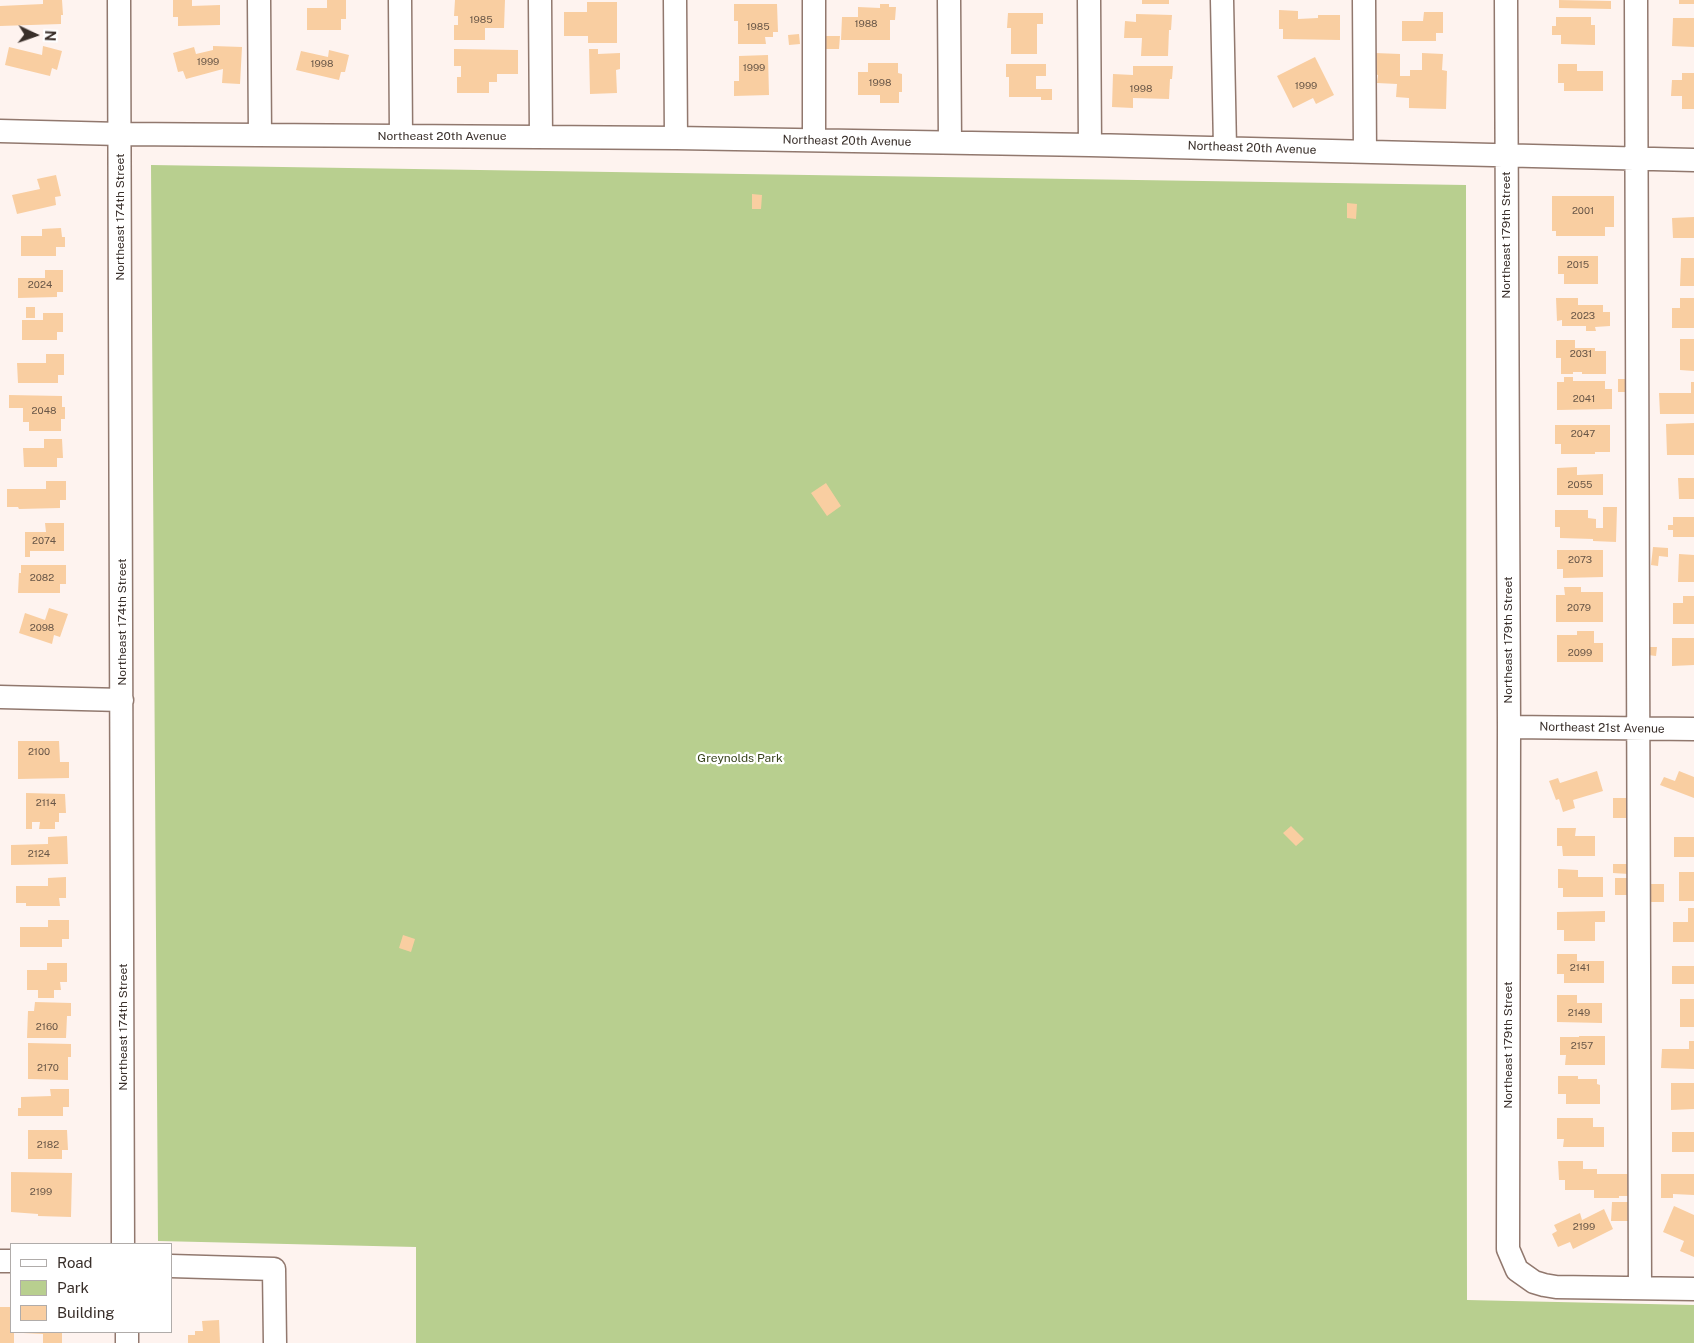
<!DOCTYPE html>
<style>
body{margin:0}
#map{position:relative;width:1694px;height:1343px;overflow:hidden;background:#fef3ef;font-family:"Public Sans",sans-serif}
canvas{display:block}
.legend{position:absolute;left:10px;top:1243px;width:162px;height:90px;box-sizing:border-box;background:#fff;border:1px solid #b0acaa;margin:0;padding:6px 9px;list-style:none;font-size:15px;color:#392f2a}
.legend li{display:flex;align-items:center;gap:10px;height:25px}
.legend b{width:25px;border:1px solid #b0acaa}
.north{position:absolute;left:10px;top:10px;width:50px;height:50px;-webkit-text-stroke:4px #fff;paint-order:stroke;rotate:93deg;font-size:14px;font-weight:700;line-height:20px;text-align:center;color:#392f2a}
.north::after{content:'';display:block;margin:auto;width:18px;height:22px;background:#392f2a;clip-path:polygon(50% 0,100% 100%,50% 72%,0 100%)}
</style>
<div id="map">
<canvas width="1694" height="1343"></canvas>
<ul class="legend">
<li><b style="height:6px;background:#fff"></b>Road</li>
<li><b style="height:14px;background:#b8cf8f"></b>Park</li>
<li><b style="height:14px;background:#f9cea1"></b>Building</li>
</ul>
<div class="north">N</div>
</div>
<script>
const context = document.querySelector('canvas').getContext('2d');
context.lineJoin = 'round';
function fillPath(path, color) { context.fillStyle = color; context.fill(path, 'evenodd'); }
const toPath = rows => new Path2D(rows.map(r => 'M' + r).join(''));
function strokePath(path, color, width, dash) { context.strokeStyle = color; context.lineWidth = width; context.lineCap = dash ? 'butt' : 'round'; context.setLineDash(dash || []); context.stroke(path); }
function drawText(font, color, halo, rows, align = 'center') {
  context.font = font + ' "Public Sans",sans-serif'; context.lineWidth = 4.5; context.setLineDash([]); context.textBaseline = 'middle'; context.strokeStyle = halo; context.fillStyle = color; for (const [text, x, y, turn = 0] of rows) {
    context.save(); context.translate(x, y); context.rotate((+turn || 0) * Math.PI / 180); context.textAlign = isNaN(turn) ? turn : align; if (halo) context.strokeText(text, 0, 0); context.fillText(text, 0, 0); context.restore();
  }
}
const green = toPath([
 [151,165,1466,185,1467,1300,1694,1305,1694,1343,416,1343,416,1247,158,1241]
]);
const building = toPath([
 [43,0,62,0,63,15,61,15,61,24,0,26,0,6,43,4],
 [173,0,192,0,192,6,220,5,220,25,178,26,178,17,173,17],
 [327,0,346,0,346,19,341,19,341,30,307,30,307,8,327,8],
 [455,0,505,0,504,28,485,28,485,40,454,40,454,25,458,25,458,16,454,16],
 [1142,0,1169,0,1169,4,1142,4],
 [1559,0,1611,1,1611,9,1559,8],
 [1679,0,1694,0,1694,4,1679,4],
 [587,2,617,2,617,43,588,43,588,36,564,36,564,12,587,12],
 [734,4,777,4,778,32,773,32,773,37,765,37,766,44,738,44,738,21,734,21],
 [880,4,889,4,889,7,896,7,895,20,890,20,890,40,841,40,842,17,858,17,858,7,880,8],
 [1279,10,1298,11,1298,19,1318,18,1318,15,1340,15,1340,40,1283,39,1283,29,1279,29],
 [1424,12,1443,12,1443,33,1436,33,1436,41,1402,41,1402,21,1423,21],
 [1008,13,1043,13,1043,24,1037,24,1037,54,1011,54,1011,28,1007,28],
 [1136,14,1172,15,1171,30,1169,30,1168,56,1141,56,1142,38,1124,38,1125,21,1136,22],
 [1556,17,1591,17,1591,25,1595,25,1595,45,1561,44,1561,35,1552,35,1552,26,1556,26],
 [1673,18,1694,18,1694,47,1672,46],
 [799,34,800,44,789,45,788,35],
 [826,36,840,36,839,49,826,49],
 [43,46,62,51,57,70,52,68,50,76,5,65,9,47,42,55],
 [213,46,242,47,240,84,222,83,223,69,186,79,183,71,178,72,173,53,194,47,196,54,213,50],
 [454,49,518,50,518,74,497,74,497,82,489,82,489,93,457,93,457,77,461,77,461,66,454,66],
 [589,49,598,49,598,54,620,53,620,69,616,70,617,93,590,94],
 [329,50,349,55,345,72,341,72,339,80,296,70,301,51,328,57],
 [1375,53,1400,54,1400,76,1410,76,1410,70,1422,70,1422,53,1443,54,1442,70,1447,71,1446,109,1409,108,1409,98,1396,97,1397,84,1377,83,1378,75,1374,74],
 [768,55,769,95,734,96,734,81,739,81,739,56],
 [1315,57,1334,95,1316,104,1313,98,1293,108,1277,76],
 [868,63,898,63,898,73,902,74,902,92,899,92,899,103,880,103,880,95,858,95,858,72,868,72],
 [1006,64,1046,64,1046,76,1036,76,1036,89,1052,89,1052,100,1041,100,1041,97,1009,97,1009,77,1006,77],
 [1558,64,1577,64,1577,71,1603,71,1603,91,1564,91,1564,83,1558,83],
 [1133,66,1173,66,1172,79,1170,79,1169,99,1133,98,1133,108,1112,107,1113,74,1133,75],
 [1682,73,1694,73,1694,109,1682,109,1682,96,1671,96,1672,80,1682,80],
 [56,175,61,196,55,197,56,205,17,214,12,195,40,189,37,179],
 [752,194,762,195,761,209,752,209],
 [1552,196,1614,196,1614,227,1605,227,1605,236,1556,236,1556,231,1552,231],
 [1347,203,1357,204,1356,219,1347,218],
 [1694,217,1694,238,1673,238,1672,218],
 [61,228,62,237,65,237,65,247,56,247,56,256,21,256,21,236,42,236,42,229],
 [1558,256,1598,256,1598,284,1564,284,1564,274,1558,274],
 [1681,258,1694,258,1694,286,1680,286],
 [45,270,63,270,63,292,57,292,57,297,18,298,18,278,45,278],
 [1556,298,1578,298,1578,305,1603,305,1603,312,1610,312,1610,326,1595,327,1596,331,1586,331,1586,326,1562,326,1562,320,1557,321],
 [1680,298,1694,298,1694,328,1672,328,1672,308,1680,308],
 [26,307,35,307,35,318,26,318],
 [43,313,63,313,63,332,57,332,57,340,22,340,22,320,43,320],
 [1680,339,1694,339,1694,371,1680,370],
 [1556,340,1575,340,1575,348,1595,348,1595,351,1606,351,1606,374,1582,374,1582,372,1573,372,1573,374,1561,374,1561,358,1556,358],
 [46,354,64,354,64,375,58,375,58,383,18,383,17,363,46,363],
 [1564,377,1573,377,1573,381,1605,381,1605,389,1612,389,1612,409,1557,410,1557,382,1564,382],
 [1618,379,1628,379,1627,392,1618,392],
 [1691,382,1694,382,1694,414,1660,414,1659,393,1691,393],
 [9,395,62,396,62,407,65,407,65,419,61,419,61,431,29,431,29,422,23,422,23,408,9,408],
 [1694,423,1694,455,1667,455,1666,424],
 [1555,425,1610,425,1610,452,1595,452,1595,454,1561,454,1561,444,1555,444],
 [44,439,62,439,63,458,57,458,57,467,24,467,23,448,44,448],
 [1577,467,1577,475,1603,474,1603,495,1557,495,1557,468],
 [1678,478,1694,478,1694,499,1679,499],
 [46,481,66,481,66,500,60,500,60,508,19,509,18,507,7,507,7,489,46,489],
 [826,483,841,506,827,516,811,493],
 [1603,507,1617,507,1616,542,1593,541,1593,539,1560,538,1560,527,1555,527,1555,510,1588,510,1588,518,1596,519,1596,528,1603,528],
 [1673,517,1694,517,1694,537,1673,537,1673,530,1668,530,1668,525,1673,525],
 [45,523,64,523,64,551,30,551,30,557,25,557,25,532,46,532],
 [1653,547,1668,548,1668,557,1659,556,1658,566,1651,565],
 [1557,550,1603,550,1603,577,1563,578,1563,569,1557,569],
 [1679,554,1694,555,1694,582,1678,582],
 [21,565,66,565,66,584,60,584,60,593,18,593,19,573,21,573],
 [1564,587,1581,587,1581,592,1603,592,1603,622,1556,622,1556,595,1565,595],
 [1683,596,1694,596,1694,624,1673,624,1673,603,1683,603],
 [49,608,68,614,60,637,54,635,52,644,19,633,25,613,45,620],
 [1577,631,1594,631,1594,643,1603,643,1603,662,1557,662,1557,635,1577,635],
 [1672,638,1694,638,1694,665,1672,666],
 [1649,647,1657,647,1656,656,1648,655],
 [18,741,59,741,60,762,69,762,69,778,18,779],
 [1597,771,1603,791,1573,800,1575,808,1563,812,1559,799,1556,800,1549,781,1558,778,1560,783],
 [1679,771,1694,777,1694,798,1660,785,1664,777,1675,781],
 [26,793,65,794,66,813,59,813,59,822,55,822,55,829,39,829,40,822,32,822,32,829,26,829],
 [1613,798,1630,798,1630,818,1613,818],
 [1291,826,1304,839,1296,846,1283,833],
 [1557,828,1576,828,1575,836,1595,836,1595,856,1563,856,1562,846,1557,846],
 [67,836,68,864,11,865,11,845,48,844,48,837],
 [1674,837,1694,837,1694,857,1674,857],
 [1613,864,1629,864,1629,874,1613,873],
 [1558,869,1578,870,1578,877,1603,877,1603,897,1563,897,1563,888,1558,888],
 [1679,872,1694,872,1694,901,1679,901],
 [66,877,66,898,59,898,60,906,26,906,26,903,16,903,16,886,48,886,48,878],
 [1615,878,1629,878,1629,895,1615,895],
 [1650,884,1664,884,1664,902,1650,902],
 [1688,908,1694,908,1694,942,1673,942,1673,922,1688,922],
 [1605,911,1605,922,1595,922,1595,941,1564,941,1564,930,1557,930,1557,912],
 [48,920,69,920,69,939,62,939,62,947,20,947,20,927,48,927],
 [403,935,415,939,411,952,399,948],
 [1557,954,1577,954,1577,961,1604,961,1604,983,1564,983,1564,974,1557,974],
 [47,963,67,963,67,982,60,982,61,990,54,990,54,998,38,998,38,990,27,990,27,970,47,970],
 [1672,966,1694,966,1694,984,1672,984],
 [1557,995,1577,995,1577,1003,1602,1003,1602,1023,1557,1022],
 [1680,999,1694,999,1694,1027,1680,1027],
 [35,1002,71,1003,71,1016,67,1016,66,1038,27,1038,28,1011,34,1011],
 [1579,1036,1605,1036,1605,1065,1565,1065,1566,1055,1560,1055,1560,1037,1579,1037],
 [1689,1041,1694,1041,1694,1069,1661,1068,1662,1049,1689,1049],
 [28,1043,71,1044,71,1057,68,1057,68,1080,28,1079],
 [1558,1076,1578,1076,1578,1079,1597,1079,1597,1084,1600,1085,1600,1104,1566,1104,1566,1094,1558,1094],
 [1671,1083,1694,1083,1694,1109,1671,1110],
 [50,1089,69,1089,69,1107,63,1107,63,1116,18,1116,18,1108,21,1108,21,1097,51,1096],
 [1557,1118,1593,1118,1593,1127,1604,1127,1604,1147,1563,1147,1564,1139,1557,1139],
 [28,1130,67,1130,68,1150,62,1150,62,1159,28,1159],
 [1672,1132,1694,1132,1694,1152,1672,1152],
 [1558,1161,1583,1161,1583,1169,1597,1169,1597,1174,1629,1174,1629,1196,1619,1196,1619,1198,1594,1198,1594,1190,1565,1190,1565,1180,1559,1180],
 [11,1172,72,1173,71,1217,38,1216,38,1214,11,1212],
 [1661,1174,1694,1174,1694,1195,1673,1194,1673,1198,1661,1198],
 [1612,1202,1629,1202,1628,1221,1611,1221],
 [1674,1206,1694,1215,1694,1257,1680,1251,1684,1241,1663,1232],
 [1604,1209,1613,1229,1573,1249,1570,1242,1558,1247,1552,1234,1557,1231,1554,1225,1580,1213,1582,1220],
 [0,1307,11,1307,11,1332,14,1332,14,1343,0,1343],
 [219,1320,220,1343,188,1343,188,1335,195,1335,195,1331,203,1331,202,1321],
 [23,1332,62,1332,62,1343,43,1343,43,1334,23,1333]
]);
const minor = toPath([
 [119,0,123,1244],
 [259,0,260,135],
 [400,0,401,136],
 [540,0,541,137],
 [675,0,676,138],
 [814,0,814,140],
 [949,0,950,142],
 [1089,0,1090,145],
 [1222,0,1225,147],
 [1364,0,1365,152],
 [1506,0,1509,727,1508,1249,1517,1270,1534,1282,1544,1285,1556,1287,1694,1289],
 [1636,0,1640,1288],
 [0,131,120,134,676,138,1090,145,1694,160],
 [0,697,122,700],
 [1509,727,1694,729],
 [0,1261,11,1261],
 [171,1266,274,1269,275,1343],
 [127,1332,127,1343]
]);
const numberNames = [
 ["1985",481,20],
 ["1988",866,24],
 ["1985",758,27],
 ["1999",208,62],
 ["1998",322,64],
 ["1999",754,68],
 ["1998",880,83],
 ["1999",1306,86],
 ["1998",1141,89],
 ["2001",1583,211],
 ["2015",1578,265],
 ["2024",40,285],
 ["2023",1583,316],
 ["2031",1581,354],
 ["2041",1584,399],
 ["2048",44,411],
 ["2047",1583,434],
 ["2055",1580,485],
 ["2074",44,541],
 ["2073",1580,560],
 ["2082",42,578],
 ["2079",1579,608],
 ["2098",42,628],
 ["2099",1580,653],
 ["2100",39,752],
 ["2114",46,803],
 ["2124",39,854],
 ["2141",1580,968],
 ["2149",1579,1013],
 ["2160",47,1027],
 ["2157",1582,1046],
 ["2170",48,1068],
 ["2182",48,1145],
 ["2199",41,1192],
 ["2199",1584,1227]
];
const streetNames = [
 ["Northeast 20th Avenue",442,136],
 ["Northeast 20th Avenue",847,141,1],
 ["Northeast 20th Avenue",1252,148,2],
 ["Northeast 174th Street",120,217,-90],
 ["Northeast 179th Street",1506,235,-90],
 ["Northeast 174th Street",122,622,-90],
 ["Northeast 179th Street",1508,640,-90],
 ["Northeast 21st Avenue",1602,728,1],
 ["Northeast 174th Street",123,1027,-90],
 ["Northeast 179th Street",1508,1045,-90]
];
const parkNames = [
 ["Greynolds Park",740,758]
];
fillPath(green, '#b8cf8f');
fillPath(building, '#f9cea1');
strokePath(minor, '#91786e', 25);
strokePath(minor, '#fff', 22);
drawText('10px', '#695748', null, numberNames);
drawText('12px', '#392f2a', '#fff', streetNames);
drawText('12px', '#36431b', '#fff', parkNames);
</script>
